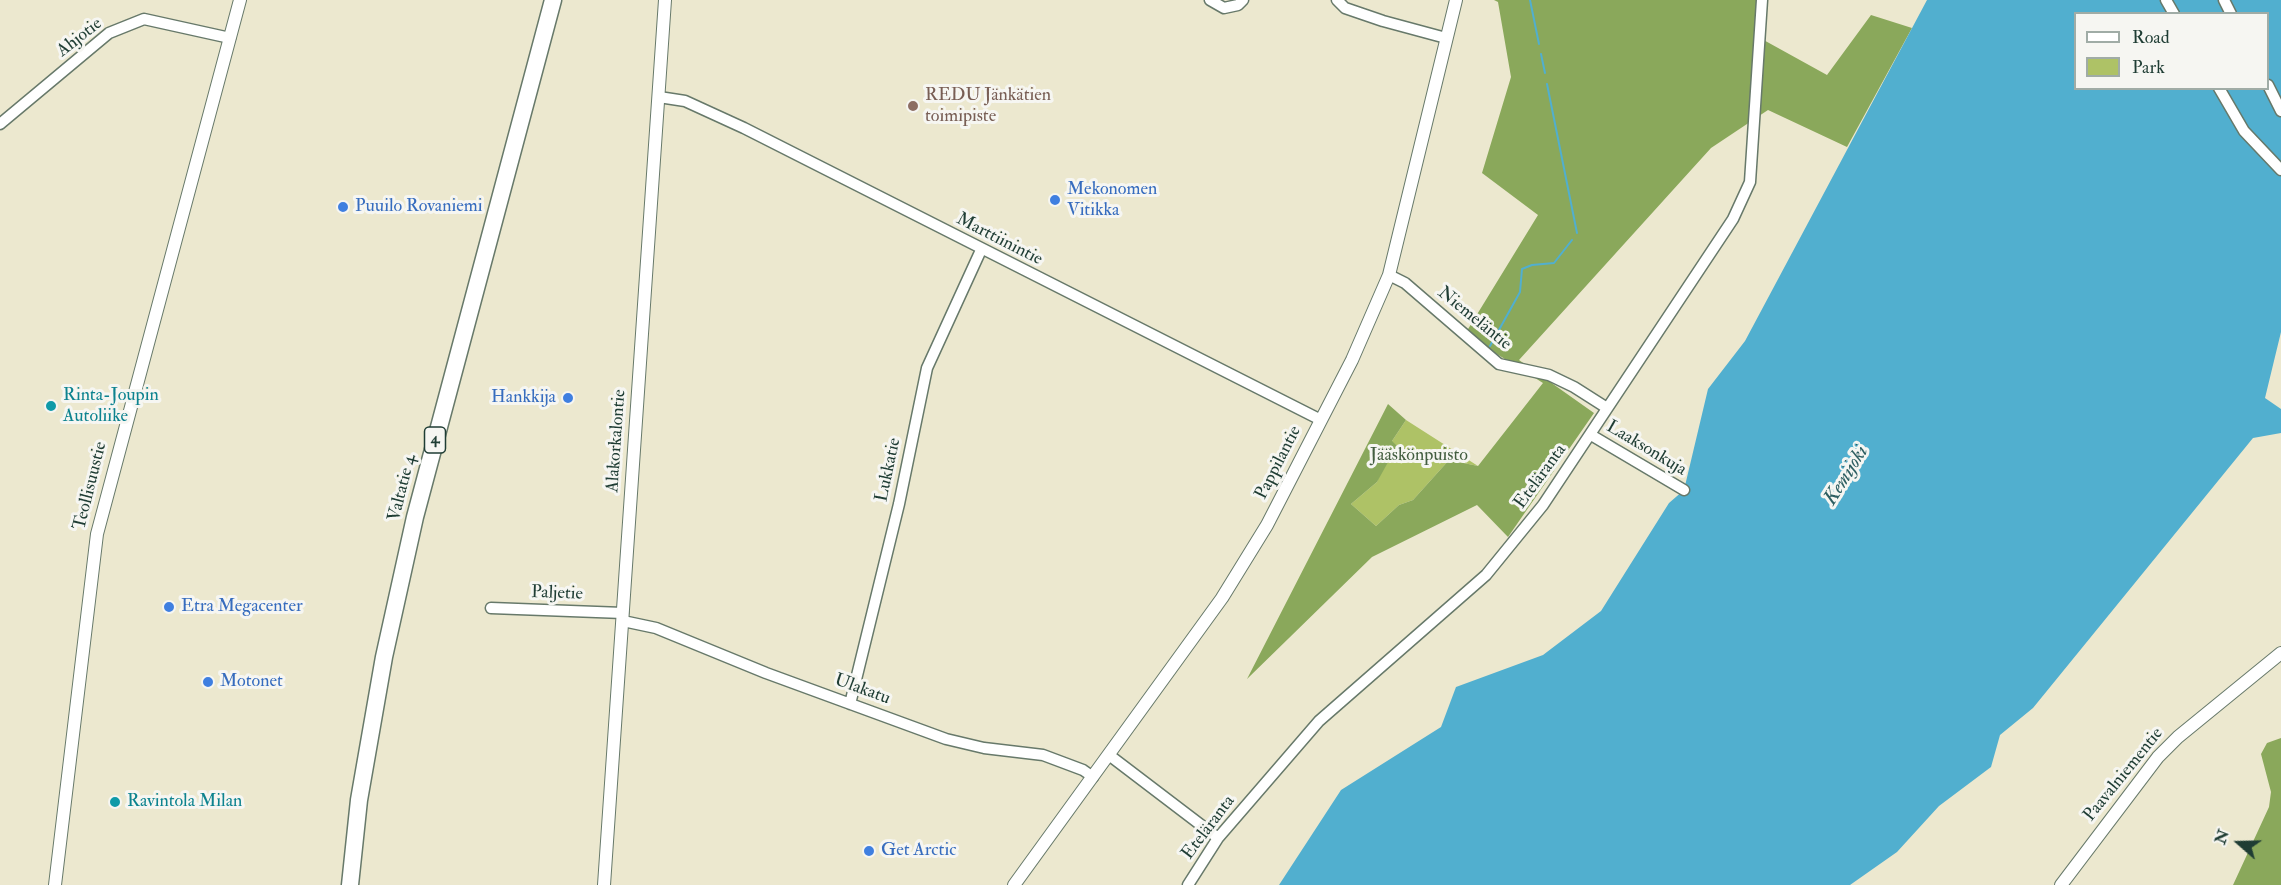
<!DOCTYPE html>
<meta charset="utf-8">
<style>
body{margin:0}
#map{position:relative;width:2281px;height:885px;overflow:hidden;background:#ece8cf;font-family:"IM FELL Double Pica",serif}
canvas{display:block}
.legend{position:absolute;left:2074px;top:12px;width:195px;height:78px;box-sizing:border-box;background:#f6f6f2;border:2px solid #a0aca6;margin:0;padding:8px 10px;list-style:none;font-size:18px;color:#1f3d34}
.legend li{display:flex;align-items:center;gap:12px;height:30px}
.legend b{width:30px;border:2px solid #a0aca6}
.north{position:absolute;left:2209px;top:813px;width:60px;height:60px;-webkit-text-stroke:4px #f6f6f2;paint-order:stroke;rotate:290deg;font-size:16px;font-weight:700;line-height:24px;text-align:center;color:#1f3d34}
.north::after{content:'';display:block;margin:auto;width:21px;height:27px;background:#1f3d34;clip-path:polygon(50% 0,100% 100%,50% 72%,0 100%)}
</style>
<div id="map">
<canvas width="2281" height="885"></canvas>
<ul class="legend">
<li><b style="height:8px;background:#fff"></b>Road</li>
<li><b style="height:16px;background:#aec266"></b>Park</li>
</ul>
<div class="north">N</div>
</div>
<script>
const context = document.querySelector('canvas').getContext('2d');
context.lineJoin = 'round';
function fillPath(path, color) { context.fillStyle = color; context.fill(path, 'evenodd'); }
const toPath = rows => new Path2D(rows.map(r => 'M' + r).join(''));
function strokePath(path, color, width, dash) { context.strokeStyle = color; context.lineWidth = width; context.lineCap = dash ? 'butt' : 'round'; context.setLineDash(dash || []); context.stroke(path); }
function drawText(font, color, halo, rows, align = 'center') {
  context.font = font + ' "IM FELL Double Pica",serif'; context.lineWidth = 6; context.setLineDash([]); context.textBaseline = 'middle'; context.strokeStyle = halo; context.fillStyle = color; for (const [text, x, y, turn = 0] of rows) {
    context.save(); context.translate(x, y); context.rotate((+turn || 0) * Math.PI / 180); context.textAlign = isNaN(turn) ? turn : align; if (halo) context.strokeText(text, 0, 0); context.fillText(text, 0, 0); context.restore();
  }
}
const green = toPath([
 [1406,420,1478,466,1449,460,1413,500,1399,505,1376,526,1351,504,1377,482,1392,441]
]);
const forest = toPath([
 [1494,0,1758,0,1760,38,1827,75,1871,15,1912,28,1847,147,1768,110,1711,148,1519,360,1594,413,1508,537,1477,505,1372,557,1247,679,1388,404,1406,420,1392,441,1397,446,1377,482,1351,504,1376,526,1399,505,1413,500,1449,460,1478,466,1543,383,1465,334,1538,215,1482,173,1511,77,1498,2],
 [2281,738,2281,885,2233,885,2269,807,2271,792,2261,754,2267,743]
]);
const water = toPath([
 [1927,0,2281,0,2281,332,2265,398,2281,409,2281,433,2253,438,2033,708,2000,735,1991,767,1939,806,1897,852,1850,885,1279,885,1341,790,1441,727,1456,687,1543,655,1601,611,1669,503,1684,490,1708,389,1745,341],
 [2076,14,2268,14,2268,88,2076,88]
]);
const stream = toPath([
 [1530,0,1539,44],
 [1541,54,1545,73],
 [1547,84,1577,233],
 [1490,346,1520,292,1522,269,1532,265,1554,263,1572,240]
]);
const minor = toPath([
 [1210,0,1224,8,1238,5,1243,0],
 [1337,0,1345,8,1383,21,1446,38],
 [2166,0,2174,14],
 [2224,0,2231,14],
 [2268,85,2281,111],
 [2219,88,2244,131,2281,170],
 [659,97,685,101,744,128,1321,420],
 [0,124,109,33,144,19,230,38],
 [1389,275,1405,283,1499,364,1549,375,1574,387,1607,408],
 [1591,435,1684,490],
 [491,608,623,613],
 [623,621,656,628,766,673,946,739,984,748,1043,755,1083,770,1093,777],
 [850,704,899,504,927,368,981,250],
 [1109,755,1218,838],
 [1188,885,1218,838,1319,721,1486,575,1543,505,1733,219,1750,182,1762,0]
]);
const tertiary = toPath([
 [55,885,97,534,240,0],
 [604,885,665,0],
 [1014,885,1222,598,1267,525,1352,360,1389,275,1456,0],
 [2061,885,2158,757,2178,737,2281,653]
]);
const trunk = toPath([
 [350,885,359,800,384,657,415,517,553,0]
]);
const markers = [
 [913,106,6,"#8d6e63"],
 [1055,200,6,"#3f7fe0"],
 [343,207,6,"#3f7fe0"],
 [568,398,6,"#3f7fe0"],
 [51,406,6,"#0f9aa8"],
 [169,607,6,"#3f7fe0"],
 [208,682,6,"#3f7fe0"],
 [115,802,6,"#0f9aa8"],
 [869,851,6,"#3f7fe0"]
];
const shields = [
 [435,440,21]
];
const shieldNames = [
 ["4",435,440]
];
const streetNames = [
 ["Ahjotie",80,38,-38],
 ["Marttiinintie",999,240,27],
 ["Niemeläntie",1474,319,39],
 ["Alakorkalontie",617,441,-86],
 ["Laaksonkuja",1646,449,31],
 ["Pappilantie",1279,463,-63],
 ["Lukkatie",889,470,-78],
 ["Eteläranta",1541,477,-54],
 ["Teollisuustie",91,486,-76],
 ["Valtatie 4",403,488,-76],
 ["Paljetie",557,594,2],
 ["Ulakatu",862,690,20],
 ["Paavalniementie",2124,775,-51],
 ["Eteläranta",1209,828,-53]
];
const educationNames = [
 ["REDU Jänkätien",925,96],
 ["toimipiste",925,117]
];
const shopNames = [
 ["Mekonomen",1067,190],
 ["Vitikka",1067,211],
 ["Puuilo Rovaniemi",355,207],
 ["Hankkija",556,398,"right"],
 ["Etra Megacenter",181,607],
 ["Motonet",220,682],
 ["Get Arctic",881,851]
];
const cultureNames = [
 ["Rinta-Joupin",63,396],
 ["Autoliike",63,417],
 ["Ravintola Milan",127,802]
];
const parkNames = [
 ["Jääskönpuisto",1419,456]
];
const waterNames = [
 ["Kemijoki",1847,476,-58]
];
fillPath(green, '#aec266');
fillPath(forest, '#8aa85b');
fillPath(water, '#51afcf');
strokePath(stream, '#51afcf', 2);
strokePath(minor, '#67796a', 13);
strokePath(tertiary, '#67796a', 14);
strokePath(trunk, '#67796a', 19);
strokePath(minor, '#fff', 10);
strokePath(tertiary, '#fff', 12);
strokePath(trunk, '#fff', 16);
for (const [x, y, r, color] of markers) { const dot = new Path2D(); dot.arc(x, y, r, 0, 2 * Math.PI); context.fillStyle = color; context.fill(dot); strokePath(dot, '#f6f6f2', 2); }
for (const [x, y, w] of shields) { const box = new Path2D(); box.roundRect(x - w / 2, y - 13, w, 26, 4.5); context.fillStyle = '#f6f6f2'; context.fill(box); strokePath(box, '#1f3d34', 1.5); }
drawText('bold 16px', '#1f3d34', null, shieldNames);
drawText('18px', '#1f3d34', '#f6f6f2', streetNames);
drawText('18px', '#785e54', '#f6f6f2', educationNames, 'left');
drawText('18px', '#366cbe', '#f6f6f2', shopNames, 'left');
drawText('18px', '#0d838f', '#f6f6f2', cultureNames, 'left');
drawText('18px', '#435e40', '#f6f6f2', parkNames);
drawText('italic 20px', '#2e5f62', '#f6f6f2', waterNames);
</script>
